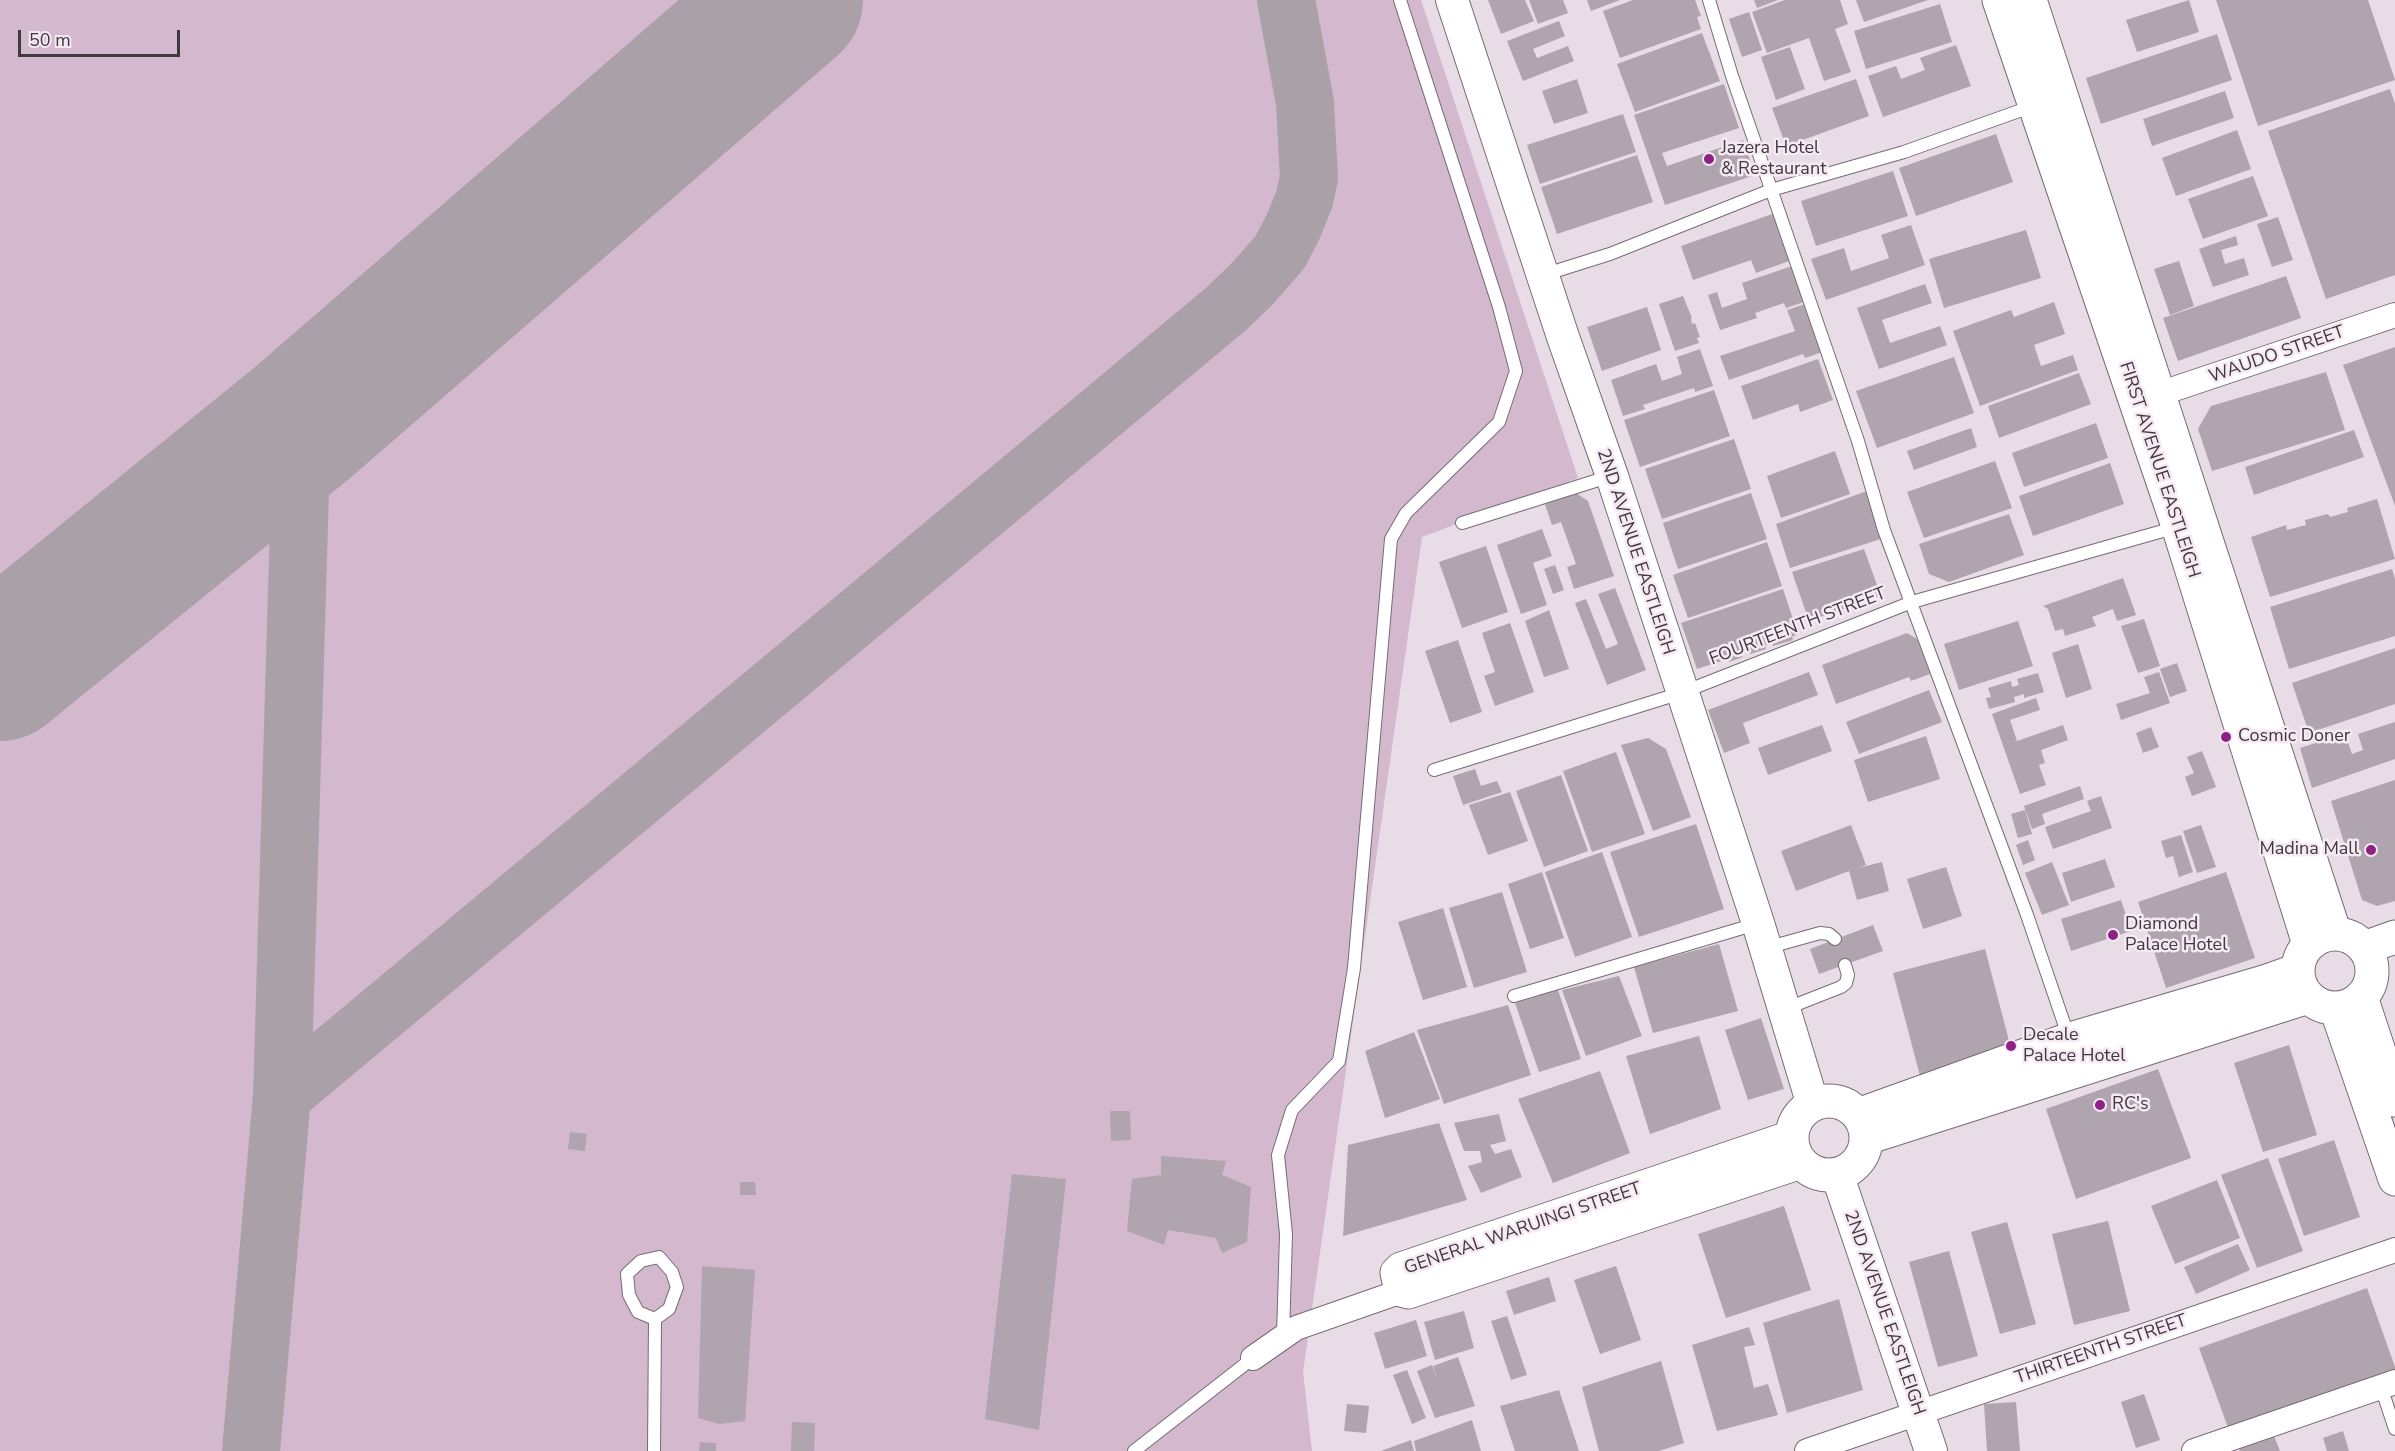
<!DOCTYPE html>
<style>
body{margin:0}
#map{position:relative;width:2395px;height:1451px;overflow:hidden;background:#e8dce6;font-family:"Nunito Sans",sans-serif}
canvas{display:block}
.scale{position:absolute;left:18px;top:30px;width:162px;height:27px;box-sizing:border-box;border:3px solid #3f3a3e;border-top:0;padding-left:8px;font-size:18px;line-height:21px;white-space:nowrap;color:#3f3a3e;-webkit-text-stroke:4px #f6e9f3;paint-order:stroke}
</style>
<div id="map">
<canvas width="2395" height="1451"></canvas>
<div class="scale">50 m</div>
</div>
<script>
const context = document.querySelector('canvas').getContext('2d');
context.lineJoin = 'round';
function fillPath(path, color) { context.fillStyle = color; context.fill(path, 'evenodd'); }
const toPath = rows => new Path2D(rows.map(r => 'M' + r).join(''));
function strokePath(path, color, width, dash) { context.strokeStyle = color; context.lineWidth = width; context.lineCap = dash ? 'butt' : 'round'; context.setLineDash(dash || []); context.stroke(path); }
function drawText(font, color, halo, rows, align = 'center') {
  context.font = font + ' "Nunito Sans",sans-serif'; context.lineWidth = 5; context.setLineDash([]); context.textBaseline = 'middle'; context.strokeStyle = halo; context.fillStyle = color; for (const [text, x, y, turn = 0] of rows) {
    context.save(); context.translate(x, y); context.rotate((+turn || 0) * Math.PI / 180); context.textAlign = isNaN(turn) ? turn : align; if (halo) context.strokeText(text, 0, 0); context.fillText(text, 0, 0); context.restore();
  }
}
const green = toPath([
 [0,0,1421,0,1578,478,1422,537,1303,1372,1312,1451,0,1451]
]);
const taxiway = toPath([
 [282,1096,1226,309,1252,284,1280,252,1293,227,1304,200,1309,178,1305,103,1286,0],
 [251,1451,282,1096,302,423]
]);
const runway = toPath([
 [0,668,302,423,790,0]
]);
const building = toPath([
 [1488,0,1525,0,1534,21,1501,34],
 [1529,0,1563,0,1568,13,1538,24],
 [1587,0,1620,0,1591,11],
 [1633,0,1695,0,1701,16,1697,17,1701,29,1620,58,1603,11],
 [1754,0,1778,0,1757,8],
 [1785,0,1840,0,1848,24,1835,29,1851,72,1824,81,1809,38,1767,53,1752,12],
 [1856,0,1928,0,1864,22],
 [2189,0,2199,32,2137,52,2126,20],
 [2216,0,2368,0,2395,80,2258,126],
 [1940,4,1952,42,1866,69,1854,31],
 [1749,12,1762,50,1742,57,1729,19],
 [1559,21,1565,36,1533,49,1537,58,1568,46,1574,61,1523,81,1507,41],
 [1702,33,1720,81,1635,112,1617,64],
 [2217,34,2232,80,2101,124,2086,78],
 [1956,45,1971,86,1883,117,1868,76,1896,66,1901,79,1925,70,1920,58],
 [1790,47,1805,89,1776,100,1761,57],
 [1577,79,1588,113,1554,124,1542,91],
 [1856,79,1869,116,1786,146,1772,108],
 [1724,84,1739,128,1662,153,1667,166,1743,140,1755,175,1665,205,1634,115],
 [2390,89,2395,104,2395,275,2326,299,2268,131],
 [2225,91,2234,118,2152,146,2143,119],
 [1623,114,1636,152,1540,184,1527,145],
 [2237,130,2251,169,2176,196,2162,158],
 [1996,134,2013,182,1916,216,1899,168],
 [1637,155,1653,202,1557,234,1541,187],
 [1893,171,1908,216,1816,246,1801,201],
 [2253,176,2268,216,2203,239,2188,199],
 [1775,213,1792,260,1756,273,1751,260,1693,280,1681,246],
 [2278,217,2293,260,2272,267,2257,224],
 [1911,225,1925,265,1826,300,1811,259,1844,248,1851,271,1889,258,1881,235],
 [2026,230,2041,278,1944,308,1929,259],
 [2236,236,2238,245,2221,250,2225,264,2244,258,2249,275,2213,287,2199,249],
 [2179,261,2194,306,2170,315,2154,269],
 [1792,266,1804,302,1786,308,1784,303,1755,313,1757,318,1720,330,1708,295,1717,292,1722,308,1747,299,1742,283],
 [2286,276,2301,318,2178,361,2163,318],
 [1925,284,1932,303,1882,320,1890,343,1940,326,1947,345,1879,369,1857,308],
 [1683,296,1692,318,1691,318,1692,324,1695,323,1700,337,1697,338,1699,343,1675,351,1659,304],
 [2054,302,2065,334,2034,345,2041,366,2073,355,2078,370,1980,406,1953,331,2011,310,2014,317],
 [1805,304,1822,352,1805,358,1803,354,1729,380,1720,356,1795,331,1787,310],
 [1647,307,1661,350,1602,371,1587,327],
 [2395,347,2395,506,2343,365],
 [1700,349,1713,386,1695,392,1694,388,1643,405,1645,409,1623,416,1611,380,1656,364,1662,381,1682,374,1677,357],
 [1954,357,1974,413,1877,448,1856,391],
 [1818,359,1833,400,1800,412,1798,404,1753,420,1741,386],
 [2326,372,2345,430,2212,471,2198,429,2211,406],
 [2079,373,2091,404,1999,438,1988,406],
 [1714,390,1730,436,1640,467,1624,420],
 [2096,423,2108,458,2024,487,2012,453],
 [1971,428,1977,447,1914,470,1907,451],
 [2354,430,2364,457,2254,495,2245,467],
 [1734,439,1751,489,1662,519,1645,469],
 [1835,451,1850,494,1781,518,1767,476],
 [1995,461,2012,508,1924,538,1907,492],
 [2110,463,2124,504,2033,536,2019,496],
 [1867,491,1884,538,1790,568,1776,524],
 [1576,493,1588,501,1614,576,1574,589,1567,567,1576,564,1561,522,1552,525,1545,504],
 [1751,493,1767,539,1678,569,1663,523],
 [2377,499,2395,559,2270,597,2251,537,2286,525,2287,530,2306,525,2305,520,2328,514,2330,517,2348,512,2347,508],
 [2009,514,2024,555,1949,582,1929,574,1919,544],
 [1542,529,1552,556,1533,563,1547,605,1521,614,1497,545],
 [1767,542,1782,586,1688,618,1673,575],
 [1486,546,1508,612,1462,628,1439,562],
 [1864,549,1881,596,1809,621,1792,572],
 [1555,565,1564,590,1553,594,1544,569],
 [2392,569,2395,579,2395,636,2289,669,2270,607],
 [2123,578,2136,615,2117,621,2113,609,2092,617,2096,626,2065,636,2063,629,2055,631,2048,609,2043,606],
 [1615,588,1646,670,1607,685,1575,603,1586,599,1606,649,1618,644,1598,594],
 [1783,589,1798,634,1792,637,1793,640,1773,646,1772,643,1765,646,1766,649,1750,654,1749,651,1741,654,1743,657,1729,662,1728,659,1697,669,1681,623],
 [1549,610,1569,669,1544,677,1525,621],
 [2144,619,2160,666,2138,673,2121,626],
 [2018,621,2033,666,1959,690,1944,644],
 [1510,623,1534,692,1495,706,1484,676,1495,672,1482,633],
 [1907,633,1917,639,1930,674,1911,681,1909,677,1836,704,1822,665],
 [1458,640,1482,712,1450,723,1425,651],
 [2078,644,2092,689,2066,698,2052,653],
 [2395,648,2395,704,2309,733,2292,683],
 [2177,663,2187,691,2170,697,2160,669],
 [1809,672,1818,695,1743,723,1750,743,1724,753,1708,710],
 [2159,672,2170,703,2121,720,2116,704,2150,693,2144,677],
 [2038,673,2044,692,2024,698,2024,694,2014,697,2015,702,1989,709,1986,698,1991,697,1988,688,2011,681,2012,687,2019,685,2017,679],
 [1929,690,1942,722,1859,754,1846,722],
 [2036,698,2040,710,2010,720,2017,741,2063,725,2068,740,2041,750,2045,763,2039,765,2046,785,2020,794,1992,714],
 [2395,722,2395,759,2312,788,2300,748,2345,734,2352,754,2363,750,2358,734],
 [1822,725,1832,751,1768,775,1758,748],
 [2151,727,2159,747,2143,753,2136,733],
 [1926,736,1940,779,1868,802,1854,760],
 [1648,738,1666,749,1691,817,1653,831,1621,745],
 [2202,751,2216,787,2192,796,2185,777,2194,773,2187,757],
 [1616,752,1645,834,1592,852,1563,771],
 [1475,769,1481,786,1497,781,1502,792,1463,805,1453,776],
 [1561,775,1588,851,1544,867,1516,791],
 [2395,780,2395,901,2377,906,2362,900,2331,801],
 [2080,786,2084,799,2042,814,2045,824,2032,829,2024,806],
 [1510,792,1528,841,1488,855,1469,805],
 [2101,796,2112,828,2053,849,2045,827,2091,811,2087,801],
 [2025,810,2032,834,2018,838,2011,814],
 [1696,824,1724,909,1639,937,1610,852],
 [1851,825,1866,865,1858,868,1882,862,1889,891,1857,900,1849,871,1796,891,1781,851],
 [2201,825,2216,867,2197,873,2183,831],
 [2181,835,2193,872,2179,877,2173,856,2166,858,2161,841],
 [2028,840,2035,860,2023,865,2016,845],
 [1602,852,1632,937,1575,957,1545,872],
 [2105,859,2115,887,2071,902,2062,873],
 [2052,862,2069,905,2042,915,2025,873],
 [1946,867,1962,916,1923,929,1907,879],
 [1542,872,1564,938,1530,949,1508,884],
 [2226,872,2255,958,2166,988,2138,902],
 [1502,892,1527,972,1474,988,1449,908],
 [2121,900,2131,931,2071,951,2061,919],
 [1443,908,1467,987,1423,1000,1398,922],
 [1873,925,1883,951,1819,974,1810,949],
 [1719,944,1738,1011,1653,1033,1634,967],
 [1985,949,2012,1052,1920,1076,1893,973],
 [1619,976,1642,1036,1586,1056,1562,990],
 [1558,990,1581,1059,1539,1072,1515,1003],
 [1508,1005,1531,1075,1444,1104,1417,1030],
 [1761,1018,1784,1089,1748,1100,1725,1030],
 [1414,1032,1440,1099,1385,1118,1365,1051],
 [1699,1036,1721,1109,1650,1134,1626,1056],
 [2289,1045,2317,1135,2263,1152,2234,1063],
 [2158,1069,2191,1158,2076,1199,2046,1109],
 [1600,1071,1630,1153,1553,1183,1518,1099],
 [1110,1111,1130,1111,1131,1140,1111,1141],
 [1499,1114,1506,1141,1490,1145,1495,1154,1511,1149,1522,1177,1481,1193,1468,1166,1482,1162,1480,1151,1464,1151,1454,1123],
 [1439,1123,1467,1200,1343,1236,1348,1145],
 [570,1132,587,1134,585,1151,568,1149],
 [2334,1140,2360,1217,2304,1236,2278,1159],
 [1161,1156,1226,1161,1222,1175,1251,1187,1247,1242,1222,1253,1216,1238,1168,1230,1164,1245,1127,1231,1132,1179,1161,1175],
 [2268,1158,2303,1251,2257,1268,2221,1175],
 [1012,1174,1066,1179,1039,1430,985,1419],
 [2217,1180,2240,1238,2175,1264,2151,1206],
 [740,1182,755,1182,756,1195,740,1195],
 [1784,1206,1811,1290,1726,1318,1698,1234],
 [2108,1221,2130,1311,2074,1325,2052,1234],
 [2007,1222,2036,1324,2000,1334,1971,1232],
 [2238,1244,2250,1270,2196,1294,2184,1267],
 [1949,1251,1978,1356,1938,1367,1909,1262],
 [702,1266,755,1270,745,1421,719,1424,698,1418],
 [1616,1266,1641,1340,1600,1354,1574,1280],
 [1549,1277,1556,1301,1514,1315,1506,1291],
 [2367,1288,2395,1367,2395,1374,2230,1433,2199,1348],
 [1839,1299,1863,1390,1787,1413,1763,1323],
 [1464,1311,1474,1348,1435,1360,1424,1322],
 [1507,1316,1527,1375,1511,1380,1491,1321],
 [1416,1320,1427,1356,1385,1369,1374,1333],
 [1749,1327,1755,1345,1744,1347,1754,1388,1768,1384,1778,1415,1717,1431,1692,1345],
 [1458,1357,1475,1406,1435,1418,1417,1371,1432,1365,1437,1379,1433,1366],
 [1661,1361,1684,1443,1659,1451,1599,1451,1582,1387],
 [1407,1370,1426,1418,1412,1424,1393,1375],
 [1559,1390,1579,1451,1515,1451,1500,1406],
 [2144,1394,2160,1440,2136,1448,2121,1402],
 [2016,1402,2020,1451,1987,1451,1984,1404],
 [1347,1404,1369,1406,1366,1433,1344,1431],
 [1472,1420,1481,1451,1416,1451,1414,1441],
 [792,1422,815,1423,814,1451,791,1451],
 [2272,1431,2280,1451,2240,1451,2237,1444],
 [2343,1431,2349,1451,2327,1451,2323,1438],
 [1411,1440,1414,1451,1381,1451],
 [700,1442,716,1443,716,1451,699,1451]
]);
const service = toPath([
 [1709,0,1732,76,1858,441,1884,530,2027,915,2069,1038],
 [1543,275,1610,254,1771,190,1904,152,2033,106],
 [1462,523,1611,476],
 [1434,770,1681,693,1912,602,2177,527],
 [1766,948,1820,933,1829,934,1835,939],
 [1514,996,1756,924],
 [1785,1009,1841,987,1846,983,1848,975,1845,965],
 [1283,1337,1286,1234,1278,1155,1292,1110,1339,1061,1354,968,1391,539,1406,513,1499,422,1516,371,1499,307,1400,0],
 [2381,1387,2395,1429],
 [654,1451,655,1319,669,1309,677,1287,672,1272,659,1257,641,1261,627,1274,629,1295,638,1312,655,1319],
 [1134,1451,1253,1358]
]);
const minor = toPath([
 [2159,394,2395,315],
 [1253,1358,1296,1328,1402,1291],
 [1807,1451,2395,1250],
 [2194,1451,2395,1382]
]);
const tertiary = toPath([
 [1452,0,1563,337,1612,476,1758,923,1813,1105],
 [1837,1174,1931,1451]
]);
const secondary = toPath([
 [1999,0,2178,526,2309,944],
 [2030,0,2335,934],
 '2298 971a37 37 0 1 1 74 0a37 37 0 1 1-74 0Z',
 [2364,948,2395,937],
 [2361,997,2395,1100],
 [2336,1008,2395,1179],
 '1792 1138a37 37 0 1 1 74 0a37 37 0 1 1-74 0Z',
 [1858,1115,2070,1039,2267,981,2298,970],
 [1792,1137,1401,1269,1397,1273,1401,1290,1408,1292,1801,1162],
 [1866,1138,2308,997]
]);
const markers = [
 [1709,159,6,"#8d2184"],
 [2226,737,6,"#8d2184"],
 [2371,850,6,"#8d2184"],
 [2113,935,6,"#8d2184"],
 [2011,1046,6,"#8d2184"],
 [2100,1105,6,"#8d2184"]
];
const poiNames = [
 ["Jazera Hotel",1721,149],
 ["& Restaurant",1721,170],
 ["Cosmic Doner",2238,737],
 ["Madina Mall",2359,850,"right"],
 ["Diamond",2125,925],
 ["Palace Hotel",2125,946],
 ["Decale",2023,1036],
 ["Palace Hotel",2023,1057],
 ["RC's",2112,1105]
];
const streetNames = [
 ["WAUDO STREET",2277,355,-19],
 ["FIRST AVENUE EASTLEIGH",2159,470,72],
 ["2ND AVENUE EASTLEIGH",1635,552,72],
 ["FOURTEENTH STREET",1798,627,-21],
 ["GENERAL WARUINGI STREET",1523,1229,-19],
 ["2ND AVENUE EASTLEIGH",1884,1313,71],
 ["THIRTEENTH STREET",2101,1350,-19]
];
fillPath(green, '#d3b8ce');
strokePath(taxiway, '#aaa0a8', 58);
strokePath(runway, '#aaa0a8', 146);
fillPath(building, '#b0a4ae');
strokePath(service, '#766c74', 14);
strokePath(minor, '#766c74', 26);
strokePath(tertiary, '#766c74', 34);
strokePath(secondary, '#766c74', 35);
strokePath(service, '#fff', 12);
strokePath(minor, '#fff', 24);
strokePath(tertiary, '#fff', 32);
strokePath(secondary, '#fff', 33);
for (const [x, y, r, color] of markers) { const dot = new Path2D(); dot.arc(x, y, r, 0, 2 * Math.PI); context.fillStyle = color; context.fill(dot); strokePath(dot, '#f6e9f3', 2); }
drawText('18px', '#3f3a3e', '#f6e9f3', poiNames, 'left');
drawText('18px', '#3f3a3e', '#f6e9f3', streetNames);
</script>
